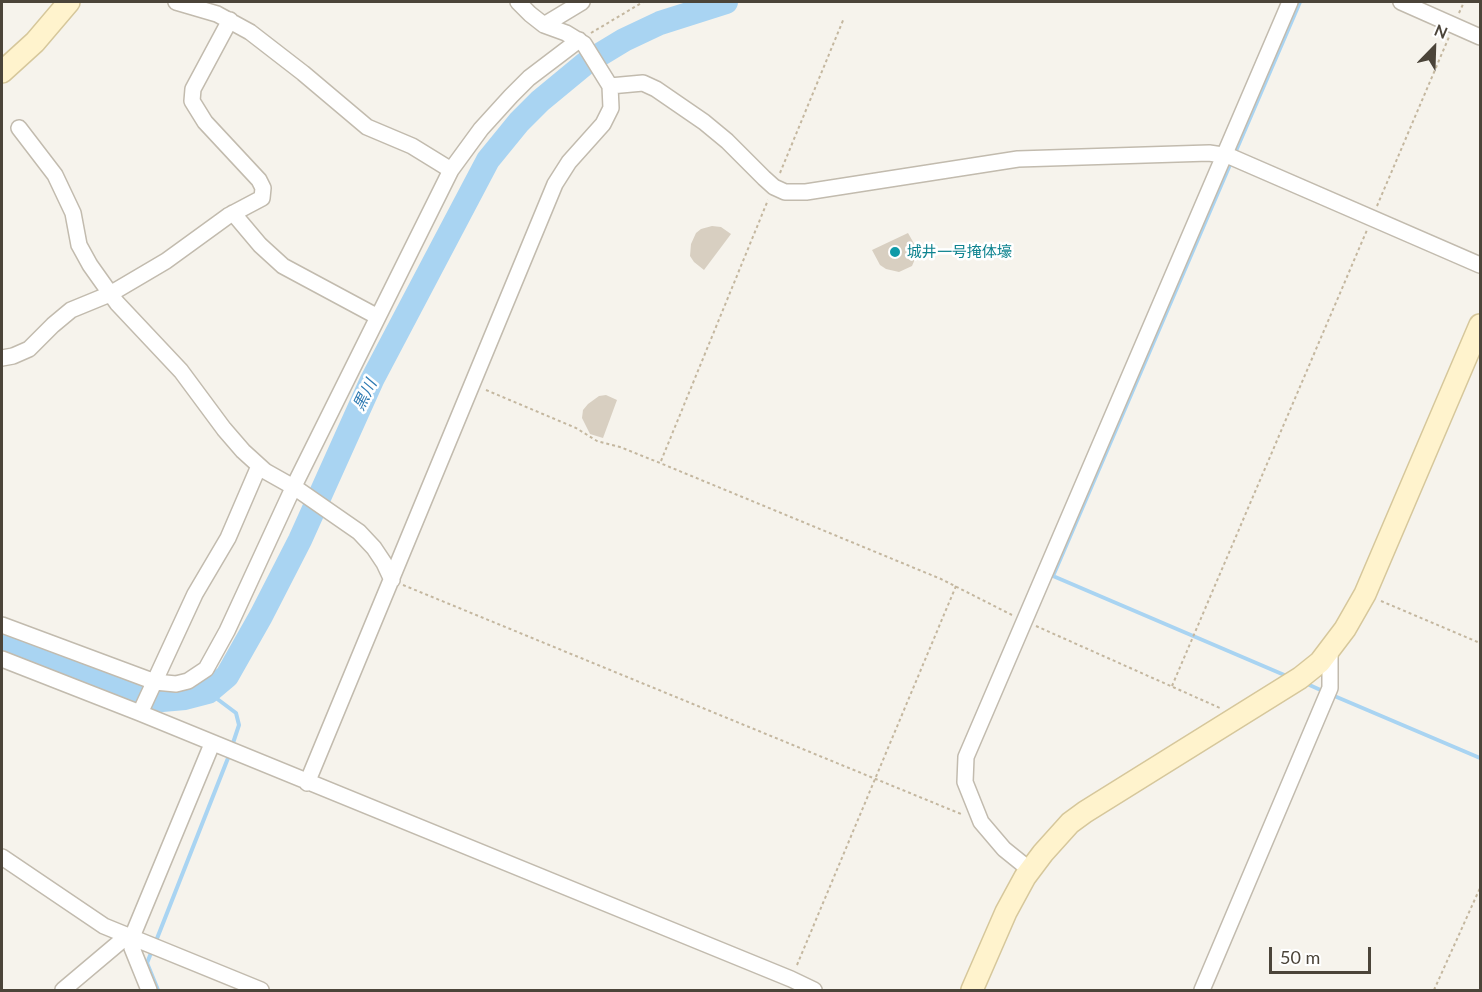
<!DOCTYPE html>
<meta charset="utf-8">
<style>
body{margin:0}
#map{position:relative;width:1482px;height:992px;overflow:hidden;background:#f6f3ec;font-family:Lato,sans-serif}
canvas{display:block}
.frame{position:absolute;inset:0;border:3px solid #4b4439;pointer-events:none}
.north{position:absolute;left:1404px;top:18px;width:60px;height:60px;-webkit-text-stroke:4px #fff;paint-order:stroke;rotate:23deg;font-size:16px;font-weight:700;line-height:24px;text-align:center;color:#4b4439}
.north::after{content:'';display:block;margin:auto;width:21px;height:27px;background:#4b4439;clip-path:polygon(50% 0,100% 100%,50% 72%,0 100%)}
.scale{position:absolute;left:1269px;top:947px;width:102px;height:27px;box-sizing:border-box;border:3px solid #4b4439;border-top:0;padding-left:8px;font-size:18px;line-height:21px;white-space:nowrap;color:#4b4439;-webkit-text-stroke:4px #fff;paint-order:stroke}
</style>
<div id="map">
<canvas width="1482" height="992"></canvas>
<div class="frame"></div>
<div class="north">N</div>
<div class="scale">50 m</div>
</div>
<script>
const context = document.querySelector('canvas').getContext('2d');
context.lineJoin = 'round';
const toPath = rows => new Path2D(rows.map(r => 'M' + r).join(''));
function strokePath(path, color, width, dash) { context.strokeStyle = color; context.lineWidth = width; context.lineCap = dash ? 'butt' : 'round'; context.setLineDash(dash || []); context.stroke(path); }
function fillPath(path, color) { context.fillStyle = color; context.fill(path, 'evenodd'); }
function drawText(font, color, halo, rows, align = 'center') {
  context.font = font + ' Lato,"Noto Sans JP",sans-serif'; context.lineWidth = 5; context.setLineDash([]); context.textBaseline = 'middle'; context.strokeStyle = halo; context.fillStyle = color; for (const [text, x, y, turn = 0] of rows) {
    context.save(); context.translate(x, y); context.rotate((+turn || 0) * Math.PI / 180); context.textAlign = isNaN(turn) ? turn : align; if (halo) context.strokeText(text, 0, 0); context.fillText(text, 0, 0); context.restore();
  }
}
const stream = toPath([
 [1235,153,1300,2],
 [1232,160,1053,576,1289,677],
 [1305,683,1325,692],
 [208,692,236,713,239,725,232,746],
 [1332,695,1480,758],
 [156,941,230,753],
 [153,948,147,963,158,990]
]);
const river = toPath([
 [2,638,151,698,162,700,185,698,208,692,227,676,261,616,300,540,372,380,488,160,519,122,540,101,586,63,624,40,660,23,726,2]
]);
const building = toPath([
 [712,226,721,227,731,234,704,270,694,262,690,256,691,244,696,233,701,229],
 [908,233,916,247,915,259,912,266,899,272,886,269,880,265,872,250],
 [606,395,617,400,603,438,590,434,582,418,583,410,588,404,599,396]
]);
const path = toPath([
 [1459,13,1464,2],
 [591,33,643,2],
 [780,173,844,18],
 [1377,206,1449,37],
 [486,390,576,428,597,441,620,447,660,463,941,579,1012,615],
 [661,461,768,200],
 [403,585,961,814],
 [1381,601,1480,643],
 [1036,626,1220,708],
 [1172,686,1367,230],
 [797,965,956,586],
 [1434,990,1480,888]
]);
const street = toPath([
 [176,2,217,14,250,32,303,73,367,127,412,146,451,170],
 [518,2,530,14,544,25,566,33,584,44,610,86,643,83,656,89,704,122,727,141,764,178,774,187,785,192,806,192,1018,159,1209,153,1229,156,1480,265],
 [1401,2,1480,37],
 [544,25,582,2],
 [19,128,55,175,73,213,79,245,90,265,117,303,181,371,224,429,243,451,265,471,297,489,359,532,374,548,384,563,392,580],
 [233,213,260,245,283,266,378,317],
 [2,358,13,356,29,349,53,325,71,310,110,294,166,261,228,216,262,198,263,188,259,180,205,122,192,101,193,89,230,20],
 [2,625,155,682,176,684,188,681,206,669,227,631,293,488,451,170,481,129,511,96,529,78,579,40],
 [2,659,140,713,791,979,814,990],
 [140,713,195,594,228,538,259,466],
 [307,783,555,184,569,162,603,124,611,108,610,86],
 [2,857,104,926,261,990],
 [1030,870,1004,849,981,822,965,782,966,757,1290,2],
 [63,990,127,936],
 [149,990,132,948,132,937,212,744],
 [1202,990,1330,688,1330,648]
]);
const secondary = toPath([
 [2,72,35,42,69,2],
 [972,990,1006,912,1025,877,1043,853,1070,823,1085,812,1300,678,1320,662,1345,629,1365,594,1480,325]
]);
const markers = [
 [895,252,6,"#0f9aa8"]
];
const cultureNames = [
 ["城井一号掩体壕",907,252]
];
const waterNames = [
 ["黒川",365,395,-64]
];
strokePath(stream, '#a9d4f2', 4);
strokePath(river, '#a9d4f2', 24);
fillPath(building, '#d8cfc1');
strokePath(street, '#c2bbae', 18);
strokePath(secondary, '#d6c79b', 24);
strokePath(path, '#c4b79f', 2, [3, 3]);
strokePath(street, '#fff', 15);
strokePath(secondary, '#fff3cd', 21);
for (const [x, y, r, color] of markers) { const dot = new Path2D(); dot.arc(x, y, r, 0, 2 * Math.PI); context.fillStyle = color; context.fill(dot); strokePath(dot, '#fff', 2); }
drawText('15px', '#0d838f', '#fff', cultureNames, 'left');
drawText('italic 16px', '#2e7ab2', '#fff', waterNames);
</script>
